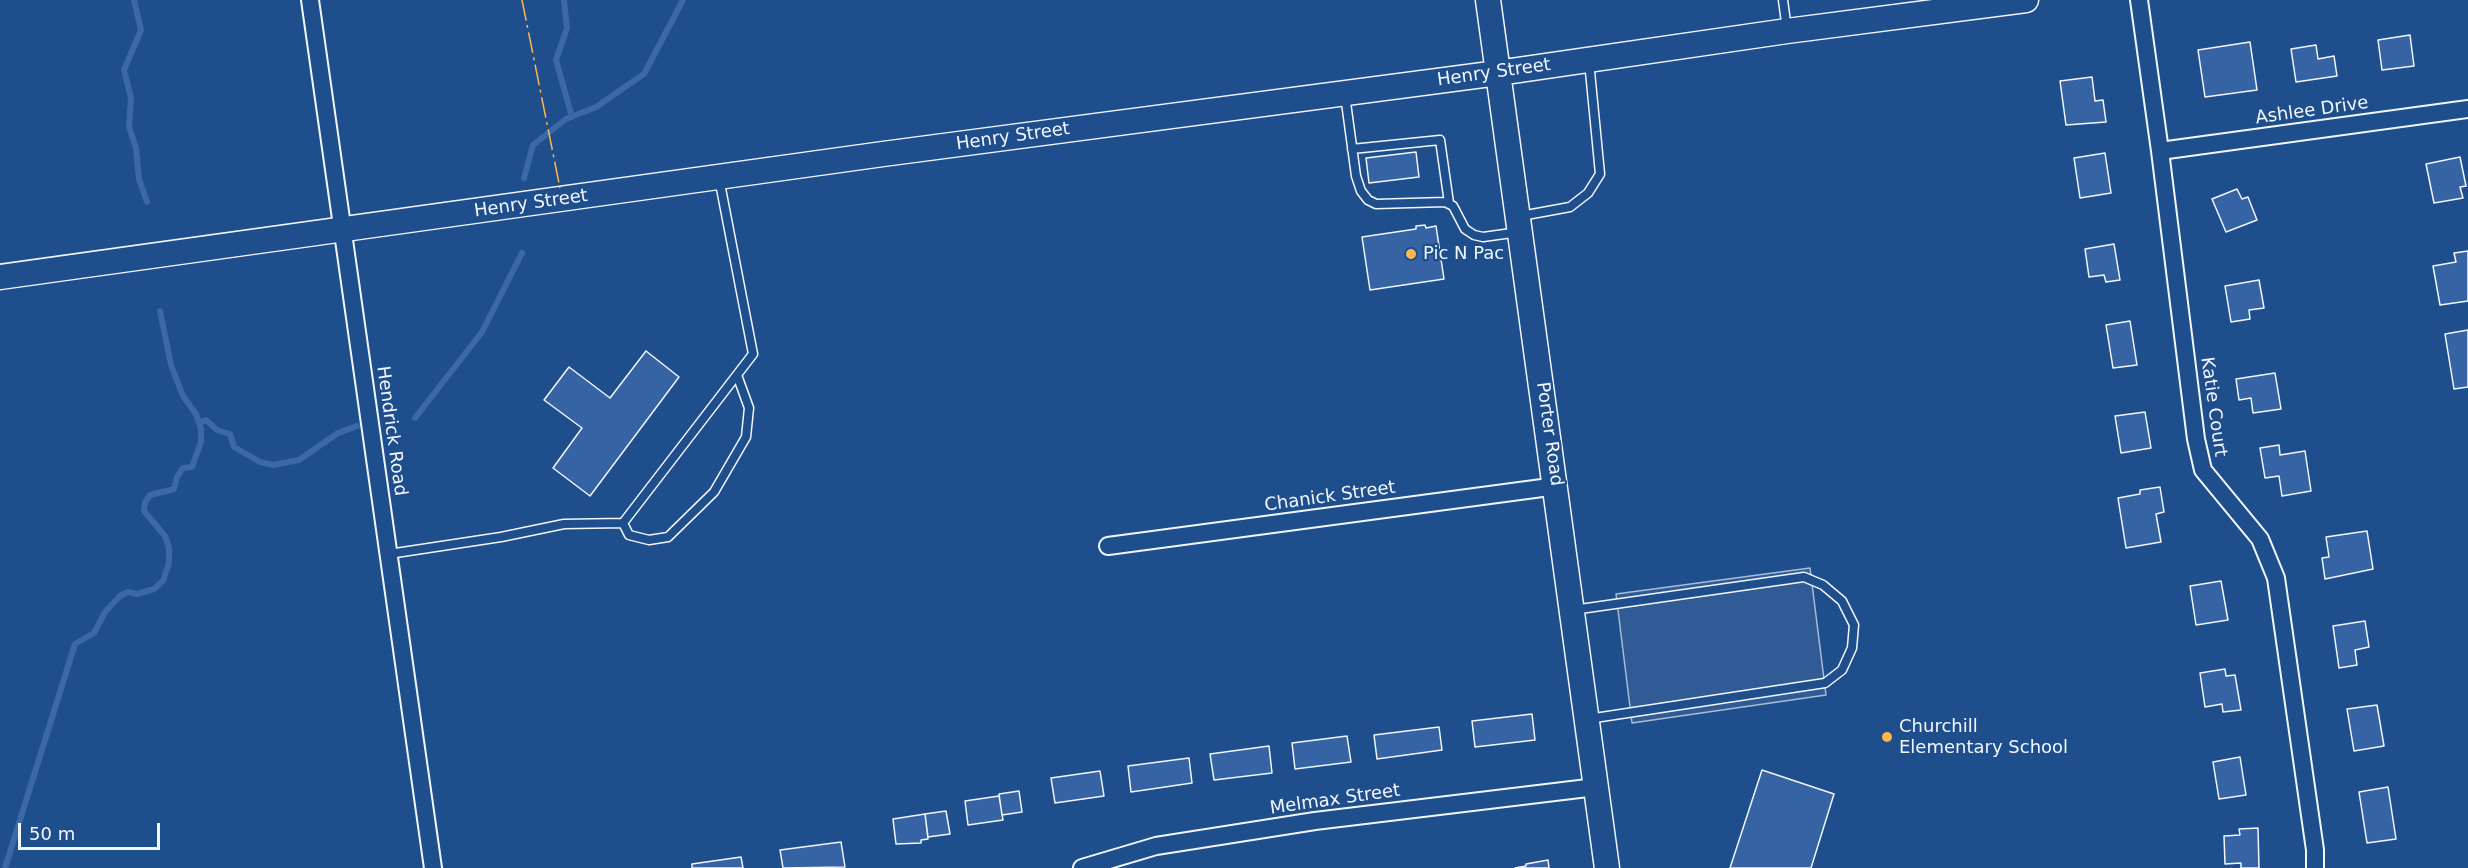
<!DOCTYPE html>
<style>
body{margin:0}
#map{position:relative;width:2468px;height:868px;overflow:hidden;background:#1f4e8c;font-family:"DejaVu Sans",sans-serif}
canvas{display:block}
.scale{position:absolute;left:18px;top:823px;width:142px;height:27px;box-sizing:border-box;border:3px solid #f2f6ff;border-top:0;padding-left:8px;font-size:18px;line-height:21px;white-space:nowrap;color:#f2f6ff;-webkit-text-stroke:4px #1f4e8c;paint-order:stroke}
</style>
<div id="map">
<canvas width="2468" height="868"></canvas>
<div class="scale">50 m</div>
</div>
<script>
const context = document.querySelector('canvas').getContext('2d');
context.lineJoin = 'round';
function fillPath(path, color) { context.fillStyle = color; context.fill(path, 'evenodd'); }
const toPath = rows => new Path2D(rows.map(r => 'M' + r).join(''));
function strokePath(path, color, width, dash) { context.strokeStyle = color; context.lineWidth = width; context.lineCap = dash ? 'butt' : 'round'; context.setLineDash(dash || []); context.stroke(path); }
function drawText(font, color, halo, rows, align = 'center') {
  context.font = font + ' "DejaVu Sans",sans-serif'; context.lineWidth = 4.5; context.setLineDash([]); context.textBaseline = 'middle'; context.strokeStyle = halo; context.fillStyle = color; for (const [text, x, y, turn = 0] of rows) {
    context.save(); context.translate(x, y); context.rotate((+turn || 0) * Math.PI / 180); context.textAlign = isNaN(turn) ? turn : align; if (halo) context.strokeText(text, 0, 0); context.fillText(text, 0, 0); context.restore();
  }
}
const parking = toPath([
 [1810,568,1826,695,1632,723,1616,594,1810,568]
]);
const stream = toPath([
 [134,0,141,30,124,70,131,98,129,127,136,148,139,179,147,202],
 [564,0,567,28,556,60,572,117],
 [524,178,533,145,566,119,596,107,644,74,683,0],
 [415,418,482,332,522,253],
 [199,423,206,420,217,430,230,434,234,447,260,462,273,465,299,460,338,433,357,426],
 [5,868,75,644,94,633,105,612,120,596,128,592,137,594,154,589,163,581,169,563,169,548,165,536,144,511,145,502,150,495,174,489,177,477,183,468,192,467,201,442,201,429,196,414,183,396,171,365,160,311]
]);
const building = toPath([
 [2410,35,2414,66,2382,70,2378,40,2410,35],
 [2250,42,2257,90,2205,97,2198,50,2250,42],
 [2316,45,2318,59,2334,56,2337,76,2296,82,2291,49,2316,45],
 [2092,77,2095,101,2103,100,2106,122,2066,125,2060,81,2092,77],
 [1416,152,1419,177,1369,183,1366,158,1416,152],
 [2105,153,2111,193,2080,198,2074,158,2105,153],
 [2460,157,2466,186,2460,187,2463,198,2434,203,2426,164,2460,157],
 [2237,189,2242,199,2248,197,2257,220,2226,232,2212,199,2237,189],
 [1425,225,1426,228,1436,226,1444,279,1370,290,1362,237,1416,229,1416,226,1425,225],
 [2114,244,2120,280,2106,282,2104,275,2089,277,2085,249,2114,244],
 [2468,251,2468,301,2440,305,2433,266,2456,262,2454,253,2468,251],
 [2259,280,2264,308,2249,310,2250,319,2231,322,2225,286,2259,280],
 [2130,321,2137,365,2113,368,2106,325,2130,321],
 [2468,330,2468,387,2454,389,2445,334,2468,330],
 [646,351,679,377,590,496,553,468,582,428,544,400,569,367,610,398,646,351],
 [2275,373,2281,409,2253,413,2251,398,2239,400,2236,379,2275,373],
 [2145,412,2151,448,2121,453,2115,416,2145,412],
 [2279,445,2280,455,2305,451,2311,491,2282,496,2279,476,2265,478,2260,448,2279,445],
 [2160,487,2164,512,2156,514,2161,542,2126,548,2118,498,2140,494,2140,490,2160,487],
 [2367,531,2373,569,2325,579,2322,558,2329,557,2326,537,2367,531],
 [2221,581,2228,620,2196,625,2190,586,2221,581],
 [2365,621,2369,647,2355,650,2357,665,2339,668,2333,626,2365,621],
 [2225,669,2226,676,2235,675,2241,710,2223,712,2222,704,2205,707,2200,673,2225,669],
 [2377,705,2384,746,2354,751,2347,709,2377,705],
 [1532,714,1535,740,1475,747,1472,721,1532,714],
 [1439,727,1442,750,1377,759,1374,735,1439,727],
 [1347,736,1351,762,1295,769,1292,743,1347,736],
 [1269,746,1272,773,1214,780,1210,754,1269,746],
 [2240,757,2246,795,2219,799,2213,762,2240,757],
 [1189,758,1192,783,1131,792,1128,766,1189,758],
 [1762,770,1834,794,1811,868,1730,868,1762,770],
 [1100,771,1104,796,1055,803,1051,778,1100,771],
 [2388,787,2396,839,2367,843,2359,792,2388,787],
 [1019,791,1022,812,1002,815,999,794,1019,791],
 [999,796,1003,820,968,825,965,801,999,796],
 [946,811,950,834,928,837,925,814,946,811],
 [925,814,928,839,921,840,921,843,896,844,893,819,925,814],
 [2258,828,2259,868,2241,868,2241,863,2225,864,2224,836,2240,835,2239,829,2258,828],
 [841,842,845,867,783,868,780,850,841,842],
 [741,857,743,868,692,868,692,864,741,857],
 [1548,860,1549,868,1515,868,1526,866,1526,864,1548,860]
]);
const lane = toPath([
 [1783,0,1787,30],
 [1345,95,1356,176,1361,191,1368,200,1376,204,1445,202,1453,206,1465,229,1474,235,1483,237,1519,232],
 [1352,149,1440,140,1449,203],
 [1521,216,1570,207,1588,193,1600,174,1589,61],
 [623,523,629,535,649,540,668,537,714,492,746,437,749,408,737,375],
 [389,554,501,537,564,524,623,523,753,354,719,178],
 [1573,610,1804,577,1823,585,1842,601,1854,625,1852,648,1842,670,1825,683,1588,719]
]);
const street = toPath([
 [310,0,433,868],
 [2139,0,2160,151,2196,439,2203,470,2260,539,2276,578,2315,850,2315,868],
 [2160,151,2468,109],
 [1108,546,1557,486],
 [1082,868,1156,846,1315,821,1596,787]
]);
const secondary = toPath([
 [1488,0,1607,868],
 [0,277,883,154,1498,73,1787,31,2026,0]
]);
const power = toPath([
 [522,0,560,188]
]);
const markers = [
 [1411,254,6,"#ffb74d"],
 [1887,737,6,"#ffb74d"]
];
const streetNames = [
 ["Henry Street",1494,73,-8],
 ["Ashlee Drive",2312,111,-8],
 ["Henry Street",1013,137,-8],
 ["Henry Street",531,204,-8],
 ["Katie Court",2213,407,82],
 ["Hendrick Road",391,431,82],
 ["Porter Road",1549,434,82],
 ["Chanick Street",1330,497,-8],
 ["Melmax Street",1335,800,-8]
];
const poiNames = [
 ["Pic N Pac",1423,254],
 ["Churchill",1899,727],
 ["Elementary School",1899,748]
];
fillPath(parking, '#305b95');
strokePath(parking, '#a8bbd7', 1.5);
strokePath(stream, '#3b69a3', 6);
fillPath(building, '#3563a3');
strokePath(building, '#f2f6ff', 1.5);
strokePath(lane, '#f2f6ff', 11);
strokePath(street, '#f2f6ff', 20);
strokePath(secondary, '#f2f6ff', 27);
strokePath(lane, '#1f4e8c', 8);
strokePath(street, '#1f4e8c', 16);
strokePath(secondary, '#1f4e8c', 24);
strokePath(power, '#ffb74d', 1.5, [21, 4.5, 3, 4.5]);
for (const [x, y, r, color] of markers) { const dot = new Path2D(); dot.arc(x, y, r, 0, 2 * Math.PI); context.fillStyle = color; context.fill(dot); strokePath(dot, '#1f4e8c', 2); }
drawText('18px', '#f2f6ff', '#1f4e8c', streetNames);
drawText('18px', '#f2f6ff', '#1f4e8c', poiNames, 'left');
</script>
